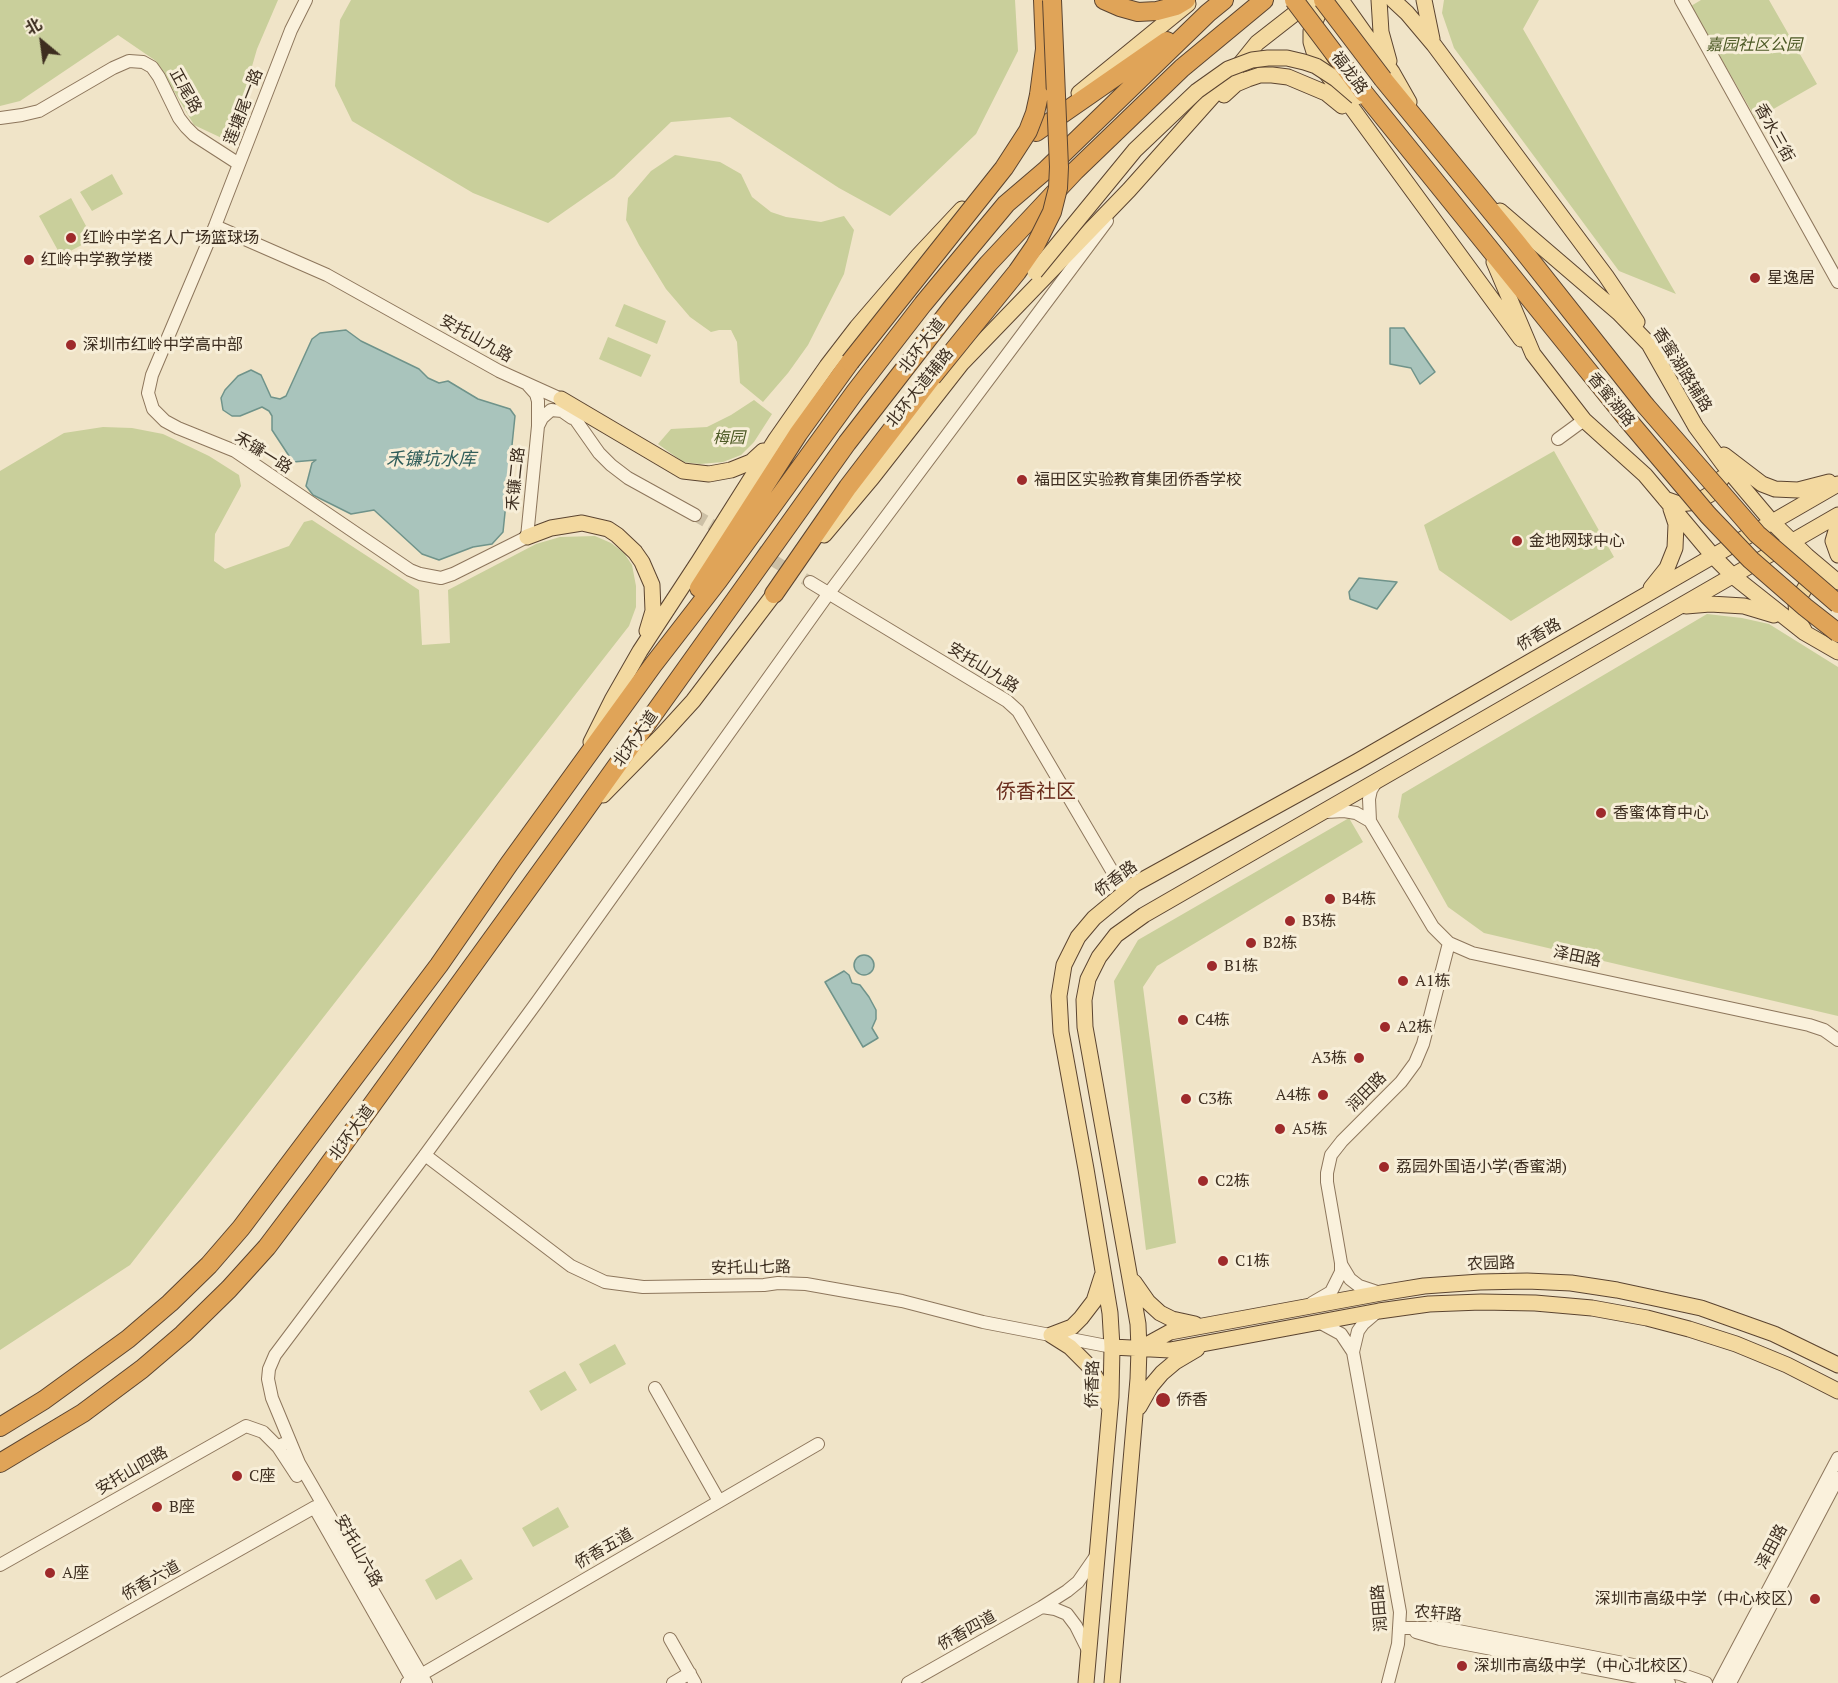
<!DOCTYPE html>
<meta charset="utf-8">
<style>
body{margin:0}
#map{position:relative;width:1838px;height:1683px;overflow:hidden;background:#f0e4c8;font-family:"PT Serif","Noto Sans SC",serif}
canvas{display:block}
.north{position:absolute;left:12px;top:12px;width:60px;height:60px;-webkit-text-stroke:4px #f7eed8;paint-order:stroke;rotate:331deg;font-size:16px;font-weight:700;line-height:24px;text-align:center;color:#3d2e20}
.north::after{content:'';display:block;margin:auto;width:21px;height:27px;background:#3d2e20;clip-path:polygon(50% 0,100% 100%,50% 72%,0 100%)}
</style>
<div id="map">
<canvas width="1838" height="1683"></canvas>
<div class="north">北</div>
</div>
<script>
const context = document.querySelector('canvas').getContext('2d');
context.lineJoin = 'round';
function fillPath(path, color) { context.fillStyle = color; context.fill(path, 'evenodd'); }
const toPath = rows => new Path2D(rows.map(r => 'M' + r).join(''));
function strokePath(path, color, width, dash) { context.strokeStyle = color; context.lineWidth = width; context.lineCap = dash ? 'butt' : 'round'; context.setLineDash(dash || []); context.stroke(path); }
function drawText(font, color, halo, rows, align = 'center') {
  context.font = font + ' "PT Serif","Noto Sans SC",serif'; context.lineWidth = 6; context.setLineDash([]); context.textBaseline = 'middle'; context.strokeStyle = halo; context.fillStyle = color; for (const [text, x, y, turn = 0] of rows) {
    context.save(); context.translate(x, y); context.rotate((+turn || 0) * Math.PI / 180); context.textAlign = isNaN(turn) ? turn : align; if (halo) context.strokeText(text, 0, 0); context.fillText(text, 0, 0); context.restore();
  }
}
const green = toPath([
 [0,0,278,0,257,49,244,94,226,140,194,125,156,61,118,35,20,101,0,106],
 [351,0,1015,0,1018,51,976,134,890,216,839,188,730,117,671,122,614,177,548,223,473,193,352,121,335,86,340,20],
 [1444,0,1539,0,1523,29,1676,294,1619,271,1454,48,1442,13],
 [1701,0,1769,0,1817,84,1756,119,1691,6],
 [675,155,720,162,741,174,752,197,771,212,786,217,821,222,844,216,854,230,844,274,808,345,788,373,763,402,740,383,737,342,731,330,719,330,711,332,690,317,666,289,639,245,626,220,628,198,651,171],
 [112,174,123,194,92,211,80,192],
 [71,198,93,239,61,256,39,216],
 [624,304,666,321,657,344,615,326],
 [608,337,651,355,641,377,599,359],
 [754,400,772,414,754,442,741,455,723,462,700,464,683,462,658,444,671,429,707,427,731,415],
 [103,427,132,428,163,434,209,456,239,475,241,486,215,534,214,561,225,569,289,546,304,522,312,520,419,590,422,645,450,643,448,590,536,544,560,537,595,536,611,543,624,553,632,565,636,586,636,607,629,626,130,1265,0,1350,0,471,64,433],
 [1554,451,1614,557,1511,621,1439,570,1424,525],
 [1707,614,1742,618,1769,624,1838,667,1838,1016,1484,933,1448,907,1398,817,1402,794],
 [1349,818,1363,842,1157,966,1143,987,1176,1243,1146,1250,1114,981,1138,940],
 [615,1344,626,1364,590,1384,579,1364],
 [565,1371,577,1390,541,1411,529,1391],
 [558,1507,569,1527,533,1547,522,1528],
 [461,1559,473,1579,436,1600,425,1580]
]);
const water = toPath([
 [1390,328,1404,328,1435,372,1420,384,1411,368,1390,364,1390,328],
 [346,330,361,341,419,369,428,378,439,383,448,381,478,399,510,409,515,416,503,532,492,544,473,547,439,560,422,554,374,510,351,514,313,495,306,486,312,463,316,460,293,462,272,430,272,416,269,411,262,407,240,416,232,416,223,410,221,398,225,390,238,376,251,370,261,375,271,397,280,399,286,396,312,339,320,333,346,330],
 [1359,578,1397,582,1377,609,1350,599,1349,592,1359,578],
 '854 965a10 10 0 1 1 20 0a10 10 0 1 1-20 0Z',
 [844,971,849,975,852,983,860,985,869,997,876,1010,876,1019,872,1028,878,1038,863,1047,825,982,844,971]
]);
const minorTunnel = toPath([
 [695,515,810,582]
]);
const minor = toPath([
 [306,0,291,30,215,226,152,375,148,393,153,409,165,421,178,428,235,451,410,570,420,574,441,578,453,574,527,537,538,426,538,401,536,394,528,385],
 [1681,0,1838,282],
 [0,118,22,115,39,111,113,68,129,61,143,62,152,67,159,77,179,118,186,127,194,135,239,164],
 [215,226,327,275,499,371,561,399,599,453,611,465,628,478,695,515],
 [538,426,542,418,551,410,562,411,572,418],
 [1558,439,1584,420],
 [810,582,1007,701,1018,711,1125,893],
 [1378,779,1371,790,1369,799,1370,821,1433,927,1449,943,1472,953,1809,1025,1824,1030,1838,1040],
 [1326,812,1344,811,1356,813,1370,821],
 [425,1155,571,1266,605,1282,643,1287,764,1285,778,1283,806,1284,902,1301,983,1322,1112,1347],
 [1341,1264,1350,1279,1359,1286,1380,1293],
 [1312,1303,1331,1292,1341,1272,1341,1263,1327,1182,1327,1173,1331,1155,1342,1141,1401,1082,1415,1063,1423,1044,1449,943],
 [1377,1312,1363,1324,1358,1331,1353,1352,1400,1612,1398,1644,1388,1683],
 [1319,1322,1341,1334,1353,1352],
 [655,1388,719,1501],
 [283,1444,278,1447,297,1476],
 [317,1512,414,1683],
 [0,1565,246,1426,263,1432,278,1447],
 [1042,1607,1055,1609,1067,1614,1076,1626,1089,1652],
 [1401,1628,1443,1628,1680,1674,1706,1683],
 [1416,1632,1440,1639,1669,1683],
 [670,1639,695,1683],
 [3,1683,315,1507],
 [407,1683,818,1444],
 [426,1683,299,1463,272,1398,268,1379,269,1369,275,1355,425,1155,537,1002,829,593,1107,221],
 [673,1683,690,1673],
 [908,1683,1042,1607,1067,1591,1078,1582,1096,1556],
 [1719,1683,1838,1458],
 [1730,1683,1838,1478]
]);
const major = toPath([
 [1332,0,1320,10,1311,31,1311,42,1315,55,1322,67,1521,339],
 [1341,0,1392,72,1409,102],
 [1379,0,1381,32,1389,61],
 [1393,0,1407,13,1434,45,1606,276,1637,322],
 [1424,0,1432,39],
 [1079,93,1188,4],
 [1224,95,1236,84,1248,79,1260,75,1272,75,1288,77,1326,93,1342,106],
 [1500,211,1619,313,1649,344,1696,427,1724,465,1772,522,1807,556,1838,582],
 [1494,262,1533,354,1584,420,1645,475,1713,556,1733,576,1805,633,1838,652],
 [561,399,683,471,709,474,731,470,751,462,763,451],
 [1724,455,1762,484,1775,489,1798,490,1829,482],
 [1665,499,1679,504,1697,502,1712,493,1722,478],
 [1838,524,1833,541,1838,555],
 [824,535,872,478,962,363,1129,190,1228,79,1257,43,1312,0],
 [527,537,551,528,582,523,608,529,617,535,635,552,642,562,652,585,653,611,647,631],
 [1651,588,1667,568,1675,548,1676,524,1671,509],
 [1686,606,1710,604,1744,606,1774,615],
 [1804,630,1797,618,1796,603,1805,588,1821,578],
 [591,742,612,700,640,651,699,561,776,439,827,366,857,327,918,256,962,209],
 [603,795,662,735,693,701,781,585],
 [1134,1282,1148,1302,1160,1313,1172,1319,1195,1324],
 [1051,1335,1070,1347,1089,1366,1102,1388,1108,1405],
 [1051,1335,1072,1327,1081,1318,1094,1301,1102,1276],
 [1112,1347,1170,1350,1379,1311,1429,1304,1481,1302,1535,1303,1592,1308,1647,1318,1689,1329,1736,1344,1787,1365,1838,1391],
 [1139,1349,1170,1332,1381,1293,1424,1286,1480,1282,1527,1281,1571,1283,1617,1290,1701,1308,1774,1334,1838,1365],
 [1139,1407,1151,1386,1162,1373,1175,1362,1197,1349],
 [1086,1683,1111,1397,1112,1347,1110,1313,1086,1169,1061,1032,1059,996,1064,965,1078,937,1094,918,1135,884,1358,761,1838,484],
 [1112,1683,1138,1379,1139,1349,1138,1324,1129,1273,1085,1027,1084,1000,1088,979,1099,957,1116,935,1144,915,1838,515]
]);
const highway = toPath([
 [1104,0,1120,7,1138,12,1157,11,1176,6,1186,0],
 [1383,79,1517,243,1645,405],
 [1364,93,1627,419],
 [1039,95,1045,49,1043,0],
 [1036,132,1167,41],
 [699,588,798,434,850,362],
 [774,594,848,487,932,377],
 [0,1427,44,1400,128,1339,170,1303,209,1265,241,1228,439,965,509,864,653,665,718,581,855,392,923,304,1006,204,1047,169,1208,13,1224,0],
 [0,1463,83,1413,142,1369,183,1334,229,1289,267,1247,319,1178,578,820,847,443,954,305,988,264,1075,171,1182,68,1264,0]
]);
const majorBridge = toPath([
 [1035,272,1135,150,1197,91,1228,69,1252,60,1268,58,1287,58,1304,62,1316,66,1336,79,1357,97]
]);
const highwayBridge = toPath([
 [1294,0,1364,93],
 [1323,0,1383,79],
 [850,362,1004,168,1028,131,1035,113,1039,95],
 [932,377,1017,272,1035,246,1052,212,1058,188,1059,167,1052,0],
 [1645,405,1757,534,1838,604],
 [1627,419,1708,515,1751,560,1805,607,1838,633]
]);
const markers = [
 [71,238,6,"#9e2a2b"],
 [29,260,6,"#9e2a2b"],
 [1755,278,6,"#9e2a2b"],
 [71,345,6,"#9e2a2b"],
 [1022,480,6,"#9e2a2b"],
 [1517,541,6,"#9e2a2b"],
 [1601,813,6,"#9e2a2b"],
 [1330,899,6,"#9e2a2b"],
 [1290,921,6,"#9e2a2b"],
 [1251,943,6,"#9e2a2b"],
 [1212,966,6,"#9e2a2b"],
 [1403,981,6,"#9e2a2b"],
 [1183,1020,6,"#9e2a2b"],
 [1385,1027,6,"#9e2a2b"],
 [1359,1058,6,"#9e2a2b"],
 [1323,1095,6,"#9e2a2b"],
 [1186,1099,6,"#9e2a2b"],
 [1280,1129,6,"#9e2a2b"],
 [1384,1167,6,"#9e2a2b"],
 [1203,1181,6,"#9e2a2b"],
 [1223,1261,6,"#9e2a2b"],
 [1163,1400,8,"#9e2a2b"],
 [237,1476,6,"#9e2a2b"],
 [157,1507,6,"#9e2a2b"],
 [50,1573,6,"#9e2a2b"],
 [1815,1599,6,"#9e2a2b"],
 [1462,1666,6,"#9e2a2b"]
];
const parkNames = [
 ["嘉园社区公园",1754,45],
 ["梅园",729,438]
];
const streetNames = [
 ["福龙路",1349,73,53],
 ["正尾路",185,91,61],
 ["莲塘尾一路",244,107,-69],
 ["香水三街",1774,133,61],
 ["安托山九路",476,339,29],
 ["北环大道",922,346,-52],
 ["香蜜湖路辅路",1682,370,58],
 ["北环大道辅路",920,388,-51],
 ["香蜜湖路",1611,400,51],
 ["禾镰一路",263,453,32],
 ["禾镰二路",516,479,-84],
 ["侨香路",1539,635,-30],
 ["安托山九路",983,668,32],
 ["北环大道",636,739,-55],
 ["侨香路",1116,879,-36],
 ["泽田路",1577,957,12],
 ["润田路",1367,1092,-45],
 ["北环大道",352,1133,-54],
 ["农园路",1491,1264,-2],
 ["安托山七路",751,1268,-1],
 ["侨香路",1093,1384,-88],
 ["安托山四路",132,1471,-30],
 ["泽田路",1772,1547,-62],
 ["侨香五道",604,1549,-30],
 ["安托山六路",358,1551,61],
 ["侨香六道",151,1581,-29],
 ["润田路",1380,1608,-95],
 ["农轩路",1438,1614,5],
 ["侨香四道",967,1631,-29]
];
const poiNames = [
 ["红岭中学名人广场篮球场",83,238],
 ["红岭中学教学楼",41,260],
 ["星逸居",1767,278],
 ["深圳市红岭中学高中部",83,345],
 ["福田区实验教育集团侨香学校",1034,480],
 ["金地网球中心",1529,541],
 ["香蜜体育中心",1613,813],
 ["B4栋",1342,899],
 ["B3栋",1302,921],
 ["B2栋",1263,943],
 ["B1栋",1224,966],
 ["A1栋",1415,981],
 ["C4栋",1195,1020],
 ["A2栋",1397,1027],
 ["A3栋",1347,1058,"right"],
 ["A4栋",1311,1095,"right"],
 ["C3栋",1198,1099],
 ["A5栋",1292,1129],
 ["荔园外国语小学(香蜜湖)",1396,1167],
 ["C2栋",1215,1181],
 ["C1栋",1235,1261],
 ["侨香",1176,1400],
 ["C座",249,1476],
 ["B座",169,1507],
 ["A座",62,1573],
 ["深圳市高级中学（中心校区）",1803,1599,"right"],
 ["深圳市高级中学（中心北校区）",1474,1666]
];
const waterNames = [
 ["禾镰坑水库",431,460]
];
const quarterNames = [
 ["侨香社区",1036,792]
];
fillPath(green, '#c9cf9b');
fillPath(water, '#a9c4bc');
strokePath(water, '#6f938a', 1.5);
strokePath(minorTunnel, '#ccc0a6', 12, [12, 6]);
strokePath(minor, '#8d765c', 14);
strokePath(major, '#5b4430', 17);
strokePath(highway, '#5b4430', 20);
strokePath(minor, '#faf1dc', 12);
strokePath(major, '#f3d9a0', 15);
strokePath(highway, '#e0a458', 18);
strokePath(majorBridge, '#5b4430', 17, []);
strokePath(highwayBridge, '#5b4430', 20, []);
strokePath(majorBridge, '#f3d9a0', 15);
strokePath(highwayBridge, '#e0a458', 18);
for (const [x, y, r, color] of markers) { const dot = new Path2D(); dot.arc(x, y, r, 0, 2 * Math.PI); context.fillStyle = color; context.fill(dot); strokePath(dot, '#f7eed8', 2); }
drawText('italic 16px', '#4d5a26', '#f7eed8', parkNames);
drawText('16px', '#3d2e20', '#f7eed8', streetNames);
drawText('16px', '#3d2e20', '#f7eed8', poiNames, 'left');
drawText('italic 18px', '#2f5d5a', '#f7eed8', waterNames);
drawText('20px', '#6b2e1e', '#f7eed8', quarterNames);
</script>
